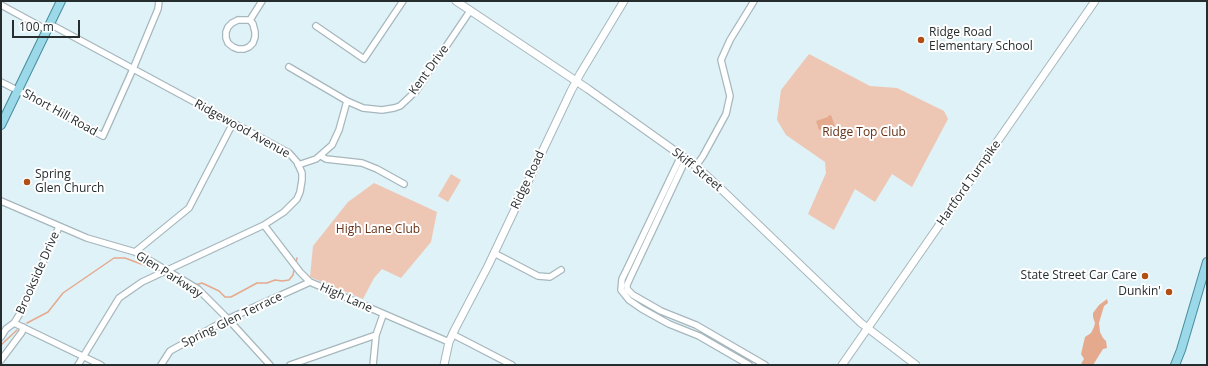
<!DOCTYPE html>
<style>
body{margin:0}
#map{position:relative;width:1208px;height:366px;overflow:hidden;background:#dff2f7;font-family:"Open Sans",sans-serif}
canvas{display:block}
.frame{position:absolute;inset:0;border:2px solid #262d2f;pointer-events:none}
.scale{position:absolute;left:12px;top:20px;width:68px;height:18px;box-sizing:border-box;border:2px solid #262d2f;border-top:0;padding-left:5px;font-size:12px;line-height:14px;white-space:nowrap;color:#262d2f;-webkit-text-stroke:3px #fff;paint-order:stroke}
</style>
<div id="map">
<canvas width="1208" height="366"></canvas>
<div class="frame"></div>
<div class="scale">100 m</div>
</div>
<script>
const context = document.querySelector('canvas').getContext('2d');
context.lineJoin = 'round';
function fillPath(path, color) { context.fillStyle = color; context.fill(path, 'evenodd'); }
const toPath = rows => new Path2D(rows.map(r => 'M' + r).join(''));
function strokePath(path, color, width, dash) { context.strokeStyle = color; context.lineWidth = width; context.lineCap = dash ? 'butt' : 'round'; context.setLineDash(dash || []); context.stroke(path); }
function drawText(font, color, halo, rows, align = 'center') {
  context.font = font + ' "Open Sans",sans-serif'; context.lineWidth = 4; context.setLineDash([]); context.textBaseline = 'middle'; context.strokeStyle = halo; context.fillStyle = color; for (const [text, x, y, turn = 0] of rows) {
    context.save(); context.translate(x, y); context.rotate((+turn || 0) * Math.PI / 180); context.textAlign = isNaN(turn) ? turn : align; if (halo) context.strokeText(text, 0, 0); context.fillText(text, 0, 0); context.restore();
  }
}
const green = toPath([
 [809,54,870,86,897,88,944,111,948,119,912,187,892,174,875,202,855,189,834,230,808,214,826,173,825,162,786,135,777,120,781,90],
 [451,174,461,180,448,202,438,196],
 [374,183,437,212,431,242,401,278,382,269,374,278,363,299,310,277,313,246,348,202]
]);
const water = toPath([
 [831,115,835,126,831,127,832,133,826,135,824,129,819,130,816,121,828,117,828,116],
 [1107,299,1108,303,1104,306,1099,323,1100,332,1103,338,1106,341,1107,348,1103,349,1093,365,1083,365,1081,364,1084,359,1081,354,1085,337,1091,333,1094,327,1095,323,1093,317,1093,313,1099,305]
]);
const stream = toPath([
 [296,262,297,258],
 [165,275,183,287,189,286],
 [195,285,202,283,219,291,225,297,231,297,257,283,267,283,275,280,282,281,289,280,293,275,294,270],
 [27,323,48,312,63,293,114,258,125,258,160,271],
 [1,345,17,330]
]);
const minor = toPath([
 [1,5,47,30],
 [238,20,250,20,253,24,255,32,255,37,253,43,249,47,244,49,238,49,233,47,228,43,226,38,226,32,228,27,232,23,238,20],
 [250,20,262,1],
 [50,24,289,153,297,162,302,173,302,180,300,192,297,199,284,212,264,225,142,282,119,298,78,365],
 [316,26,364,59,403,1],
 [289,67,347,101,363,108,382,110,394,108,400,106,416,91,470,11],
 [1,82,17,90,103,136,133,69,158,9,159,1],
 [321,156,326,159,362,163,377,169,404,184],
 [681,156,626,271,622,279,621,290,629,300,642,309,669,324,699,336,749,365],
 [686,159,631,276,627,285,627,289,633,295,661,311,696,325,765,365],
 [298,165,316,159,332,145,339,130,347,101],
 [696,166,703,156,726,114,730,96,721,60,730,40,754,1],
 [1,201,87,238,135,252,166,270,198,289,228,319,270,365],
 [264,225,300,272,310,282,449,342],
 [135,252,189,208,233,123],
 [494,253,538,276,550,277,561,270],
 [14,323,101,365],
 [452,334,512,365],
 [1,337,6,329,14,323,19,315,59,227],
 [1,360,22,332,23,327],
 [161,365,170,351,228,319,310,282],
 [290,365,376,335,383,315],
 [373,365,376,335]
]);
const secondary = toPath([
 [456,1,588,89,696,166,719,187,861,323,916,365],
 [444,365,449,342,455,329,488,266,571,91,580,74,624,1],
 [842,365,1095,1]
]);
const primary = toPath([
 [1,125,61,1],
 [1175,365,1181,350,1207,262]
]);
const markers = [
 [921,40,4,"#b04e14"],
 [27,182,4,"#b04e14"],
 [1145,276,4,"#b04e14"],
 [1169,292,4,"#b04e14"]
];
const poiNames = [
 ["Ridge Road",929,33],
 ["Elementary School",929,47],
 ["Spring",35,175],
 ["Glen Church",35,189],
 ["State Street Car Care",1137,276,"right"],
 ["Dunkin'",1161,292,"right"]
];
const streetNames = [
 ["Kent Drive",429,70,-54],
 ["Short Hill Road",60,113,29],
 ["Ridgewood Avenue",242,129,29],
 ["Skiff Street",697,170,39],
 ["Ridge Road",528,180,-65],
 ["Hartford Turnpike",969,183,-55],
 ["Brookside Drive",38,273,-66],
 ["Glen Parkway",169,275,32],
 ["High Lane",346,298,24],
 ["Spring Glen Terrace",232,320,-26]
];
const parkNames = [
 ["Ridge Top Club",864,133],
 ["High Lane Club",378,230]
];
fillPath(green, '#eec6b4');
fillPath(water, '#e5a98e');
strokePath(stream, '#e5a98e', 1.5);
strokePath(minor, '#a6b7bd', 8);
strokePath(secondary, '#a6b7bd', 9);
strokePath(primary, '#468c9e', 10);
strokePath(minor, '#fff', 5.5);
strokePath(secondary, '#fff', 7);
strokePath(primary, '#9bd9e9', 8);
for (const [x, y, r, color] of markers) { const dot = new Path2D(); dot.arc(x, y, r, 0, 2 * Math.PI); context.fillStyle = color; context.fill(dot); strokePath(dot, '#fff', 1.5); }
drawText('12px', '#262d2f', '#fff', poiNames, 'left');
drawText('12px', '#262d2f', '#fff', streetNames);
drawText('12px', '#663014', '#fff', parkNames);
</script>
